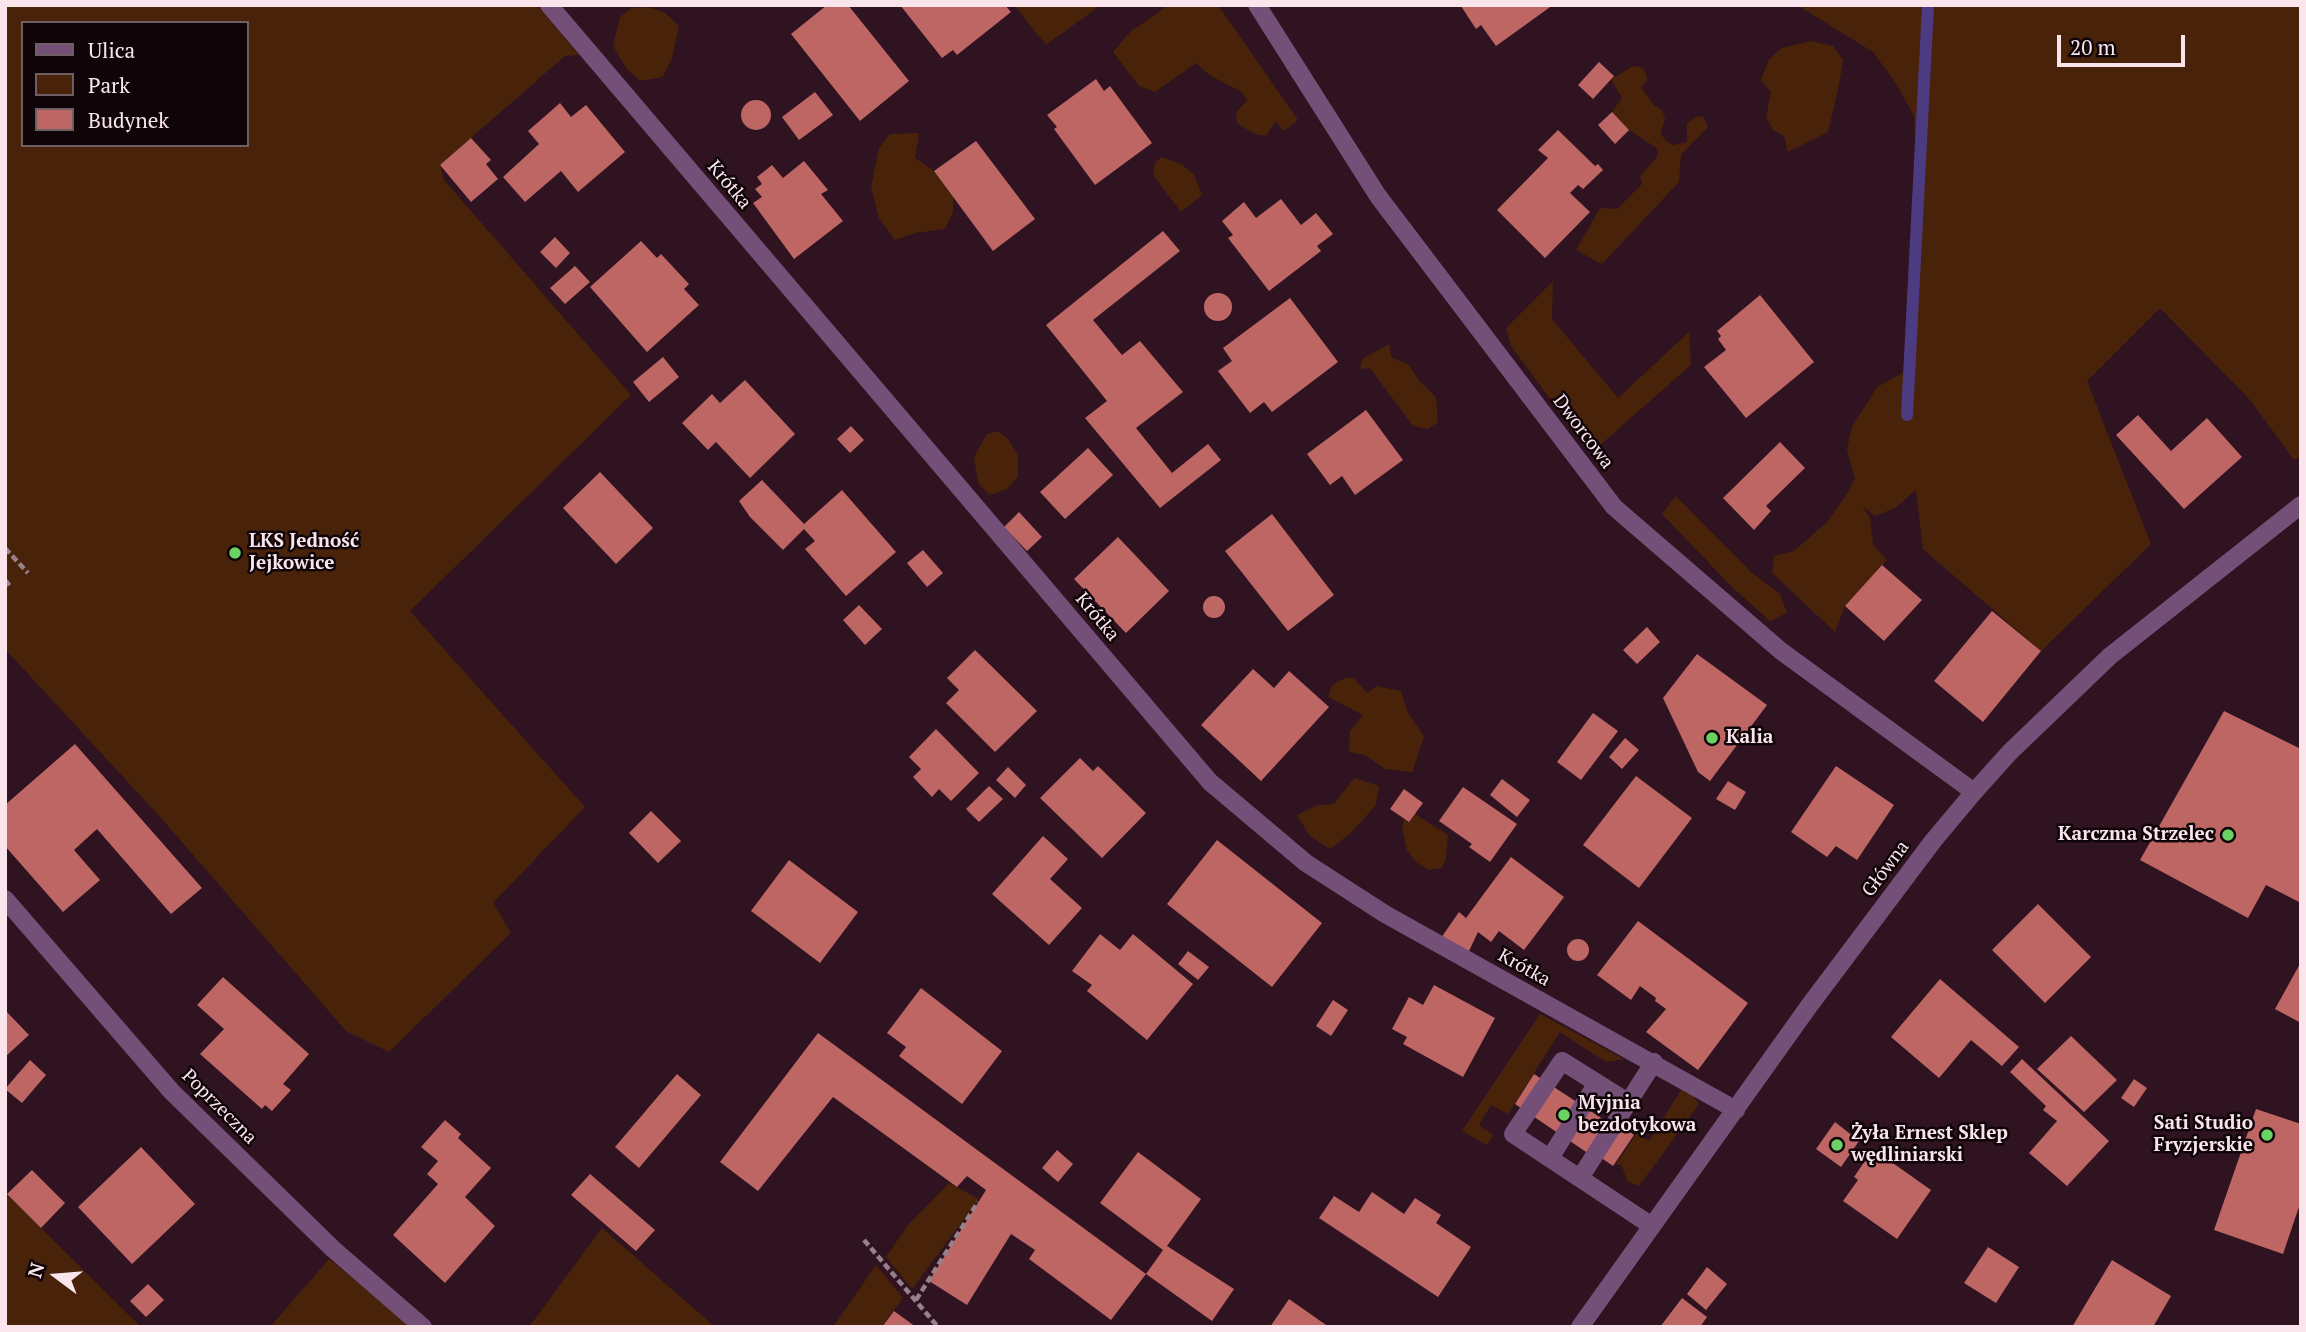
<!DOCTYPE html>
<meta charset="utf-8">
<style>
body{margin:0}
#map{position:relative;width:2306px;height:1332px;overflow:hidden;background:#2f1320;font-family:"PT Serif",serif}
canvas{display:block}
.frame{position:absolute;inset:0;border:7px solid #fae5ed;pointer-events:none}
.legend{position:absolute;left:21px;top:21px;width:228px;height:126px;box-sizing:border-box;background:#0f0509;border:2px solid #6d5f64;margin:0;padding:9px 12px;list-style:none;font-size:21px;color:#fae5ed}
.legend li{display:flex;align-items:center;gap:14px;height:35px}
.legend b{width:35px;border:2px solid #6d5f64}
.north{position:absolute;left:21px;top:1241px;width:70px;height:70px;-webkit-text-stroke:5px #0f0509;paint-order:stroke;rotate:286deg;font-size:19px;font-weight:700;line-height:28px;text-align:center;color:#fae5ed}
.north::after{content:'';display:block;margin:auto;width:24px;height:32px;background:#fae5ed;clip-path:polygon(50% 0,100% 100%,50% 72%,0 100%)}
.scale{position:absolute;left:2057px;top:35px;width:128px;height:32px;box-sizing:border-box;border:4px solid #fae5ed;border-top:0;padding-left:9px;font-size:21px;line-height:24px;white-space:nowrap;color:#fae5ed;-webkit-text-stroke:5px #0f0509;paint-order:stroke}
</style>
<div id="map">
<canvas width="2306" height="1332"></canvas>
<div class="frame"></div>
<ul class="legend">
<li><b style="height:9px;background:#745079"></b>Ulica</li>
<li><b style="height:19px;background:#48230a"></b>Park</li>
<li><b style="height:19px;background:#be6664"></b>Budynek</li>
</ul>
<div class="north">N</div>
<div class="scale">20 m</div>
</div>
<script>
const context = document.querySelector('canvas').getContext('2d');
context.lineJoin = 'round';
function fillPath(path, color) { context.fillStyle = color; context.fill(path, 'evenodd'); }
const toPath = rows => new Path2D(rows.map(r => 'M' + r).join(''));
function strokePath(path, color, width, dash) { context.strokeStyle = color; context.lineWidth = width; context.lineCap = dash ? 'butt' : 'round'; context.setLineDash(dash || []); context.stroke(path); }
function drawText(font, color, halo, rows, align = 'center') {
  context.font = font + ' "PT Serif",serif'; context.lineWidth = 5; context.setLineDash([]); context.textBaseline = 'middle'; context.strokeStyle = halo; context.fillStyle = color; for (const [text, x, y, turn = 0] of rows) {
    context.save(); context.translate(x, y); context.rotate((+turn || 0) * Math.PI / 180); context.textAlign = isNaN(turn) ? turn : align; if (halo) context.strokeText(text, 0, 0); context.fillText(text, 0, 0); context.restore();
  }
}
const green = toPath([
 [5,5,537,5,579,55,565,56,440,165,444,180,631,395,410,611,585,807,493,903,511,933,389,1052,346,1031,161,818,5,649],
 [23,23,247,23,247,145,23,145],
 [1014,5,1101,5,1046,45],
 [1169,5,1218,5,1298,120,1284,131,1276,121,1266,136,1254,134,1237,123,1236,112,1247,101,1242,92,1211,76,1196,63,1155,92,1139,86,1113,52,1130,32],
 [1797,5,2301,5,2301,455,2294,460,2251,401,2160,308,2087,381,2151,544,2041,651,1923,549,1916,490,1895,508,1875,516,1862,506,1870,518,1873,544,1887,560,1845,606,1835,632,1772,573,1774,556,1794,551,1827,522,1847,494,1855,479,1847,449,1852,427,1877,387,1910,369,1918,197,1914,116,1895,82,1873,52],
 [647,7,664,12,679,26,672,58,663,77,640,81,626,68,613,46,620,17,631,8],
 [1811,41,1833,46,1843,60,1839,85,1828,132,1788,152,1784,136,1773,130,1766,117,1771,92,1761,80,1769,59,1782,48],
 [1634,66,1644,68,1647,80,1641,87,1654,105,1662,110,1665,118,1661,134,1666,141,1673,145,1687,142,1687,123,1696,117,1703,116,1708,127,1681,155,1679,182,1602,264,1576,250,1600,208,1617,209,1642,184,1640,176,1657,157,1658,149,1626,128,1612,112,1622,98,1611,79],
 [919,133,915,158,934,171,953,197,953,212,945,229,915,233,895,240,879,218,871,187,879,148,890,134],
 [1161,157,1181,164,1194,175,1202,195,1181,212,1153,175,1155,163],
 [1553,281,1552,319,1618,398,1689,332,1691,365,1599,446,1557,408,1511,346,1506,328],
 [1389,344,1392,358,1408,364,1419,381,1436,397,1438,422,1428,429,1413,426,1370,368,1360,369,1362,359],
 [998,431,1008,439,1018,456,1018,477,1007,489,990,495,978,483,974,457,987,434],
 [1676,496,1752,573,1780,594,1787,613,1770,621,1734,589,1662,514],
 [1345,678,1354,678,1367,693,1377,686,1401,691,1407,711,1424,737,1412,772,1385,769,1365,755,1349,752,1350,731,1363,715,1328,697,1332,685],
 [1354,778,1379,786,1376,805,1351,833,1330,849,1309,835,1297,815,1318,805,1334,804],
 [1415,814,1448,835,1446,858,1442,868,1429,870,1417,863,1407,850,1402,828,1404,819,1409,822],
 [1540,1014,1624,1059,1606,1062,1560,1032,1508,1114,1491,1105,1479,1125,1493,1135,1487,1145,1462,1131],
 [1681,1090,1692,1095,1699,1104,1639,1186,1627,1181,1622,1166,1616,1164,1637,1133,1649,1141],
 [949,1183,979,1199,912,1289,886,1257,908,1225],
 [5,1192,41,1228,141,1327,5,1327],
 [602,1228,715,1327,529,1327],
 [329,1259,412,1327,270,1327],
 [876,1265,903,1298,881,1327,833,1327]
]);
const stream = toPath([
 [1907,415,1928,5]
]);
const building = toPath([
 [827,5,848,5,909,81,860,121,791,34],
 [900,5,1005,5,1011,12,957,55,953,50,942,58],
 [1553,5,1496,46,1481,25,1476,29,1461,6],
 [1599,62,1614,76,1593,99,1578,85],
 [1096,79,1104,91,1110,86,1152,143,1095,185,1054,129,1057,127,1047,115],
 [815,92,833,115,799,140,782,117],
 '741 115a15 15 0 1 1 30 0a15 15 0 1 1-30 0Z',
 [560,103,571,117,586,105,625,152,578,192,561,171,525,202,503,177,539,144,528,131],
 [1612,112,1629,130,1615,144,1598,125],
 [1558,130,1595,166,1598,164,1603,170,1583,189,1578,185,1570,193,1590,212,1545,258,1497,210,1548,158,1538,150],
 [471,138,491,160,486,164,498,179,471,202,440,165],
 [976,141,1035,219,993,251,934,171],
 [804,161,828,190,821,194,843,221,794,259,753,203,762,197,755,189,762,184,757,177,772,165,783,178],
 [1281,199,1301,225,1316,213,1333,234,1317,246,1321,251,1269,291,1228,238,1233,235,1222,221,1244,202,1256,218],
 [1163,231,1180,251,1093,320,1122,355,1140,341,1183,392,1136,428,1172,473,1208,444,1221,460,1160,508,1085,418,1107,401,1046,325],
 [555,237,570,253,556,268,540,252],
 [641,241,657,258,661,254,689,284,684,289,699,305,647,352,590,287],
 [575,266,590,282,565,304,550,288],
 '1204 307a14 14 0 1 1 28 0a14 14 0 1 1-28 0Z',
 [1760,295,1814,362,1746,418,1704,367,1726,350,1718,339,1721,336,1717,331],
 [1290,298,1338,362,1272,412,1264,402,1250,413,1218,371,1232,361,1223,348],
 [663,357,679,377,649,402,633,382],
 [745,380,795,434,750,478,716,442,708,450,682,423,712,394,720,403],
 [1366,410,1403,460,1355,495,1342,476,1330,485,1307,454],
 [2138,415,2171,451,2207,418,2242,457,2184,509,2116,435],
 [851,426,864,440,850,453,837,439],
 [1780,442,1805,468,1766,506,1771,511,1754,530,1723,498],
 [1088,448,1113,475,1065,519,1040,492],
 [600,472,653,528,616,564,563,508],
 [762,480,804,524,842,490,896,552,846,596,805,549,815,541,804,529,783,550,750,517,739,501],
 [1019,512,1042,537,1027,551,1004,527],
 [1272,514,1334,595,1288,631,1225,551],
 [1118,537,1169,591,1126,633,1074,579],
 [923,550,943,573,927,587,907,563],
 [1882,565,1922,600,1884,641,1845,606],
 '1203 607a11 11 0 1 1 22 0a11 11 0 1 1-22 0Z',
 [859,605,882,629,865,645,843,620],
 [1992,611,2041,651,1983,722,1934,681],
 [1647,627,1660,642,1637,664,1623,650],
 [975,650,1037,711,995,752,946,703,959,690,947,678],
 [1697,654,1767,705,1710,781,1698,772,1663,698],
 [1253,669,1274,688,1289,671,1329,707,1261,781,1201,725],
 [2224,711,2301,749,2301,903,2266,885,2248,918,2140,860],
 [1593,713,1618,731,1581,780,1557,762],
 [936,729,979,773,951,801,939,789,932,797,913,777,921,769,909,757],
 [1625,738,1639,750,1622,769,1609,757],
 [75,744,202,888,171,914,97,829,74,850,100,880,63,912,5,846,5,805],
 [1080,758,1093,771,1098,766,1146,813,1102,858,1040,798],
 [1836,766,1894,805,1857,860,1836,846,1827,857,1791,832],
 [1008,767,1026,785,1015,798,996,780],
 [1636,776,1692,818,1639,888,1583,845],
 [1502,779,1530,800,1517,817,1490,795],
 [1728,781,1746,792,1735,810,1716,799],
 [989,786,1003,799,979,822,966,809],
 [1463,787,1517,824,1490,862,1469,847,1472,844,1439,821],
 [1404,789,1423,803,1409,822,1390,809],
 [651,811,681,841,658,863,629,833],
 [1043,836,1068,859,1050,879,1082,908,1049,945,992,894],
 [1217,840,1322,923,1272,987,1167,904],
 [1511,857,1564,897,1524,950,1499,931,1491,942,1478,932,1469,951,1441,938,1459,912,1466,918],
 [789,860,858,912,820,963,751,911],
 [2038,904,2091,957,2045,1003,1992,950],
 [1638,921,1748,1003,1698,1070,1646,1032,1666,1009,1655,1001,1656,998,1640,986,1631,1000,1597,975],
 [1100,934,1120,950,1133,934,1193,984,1147,1040,1087,991,1092,985,1072,971],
 '1567 950a11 11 0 1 1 22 0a11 11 0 1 1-22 0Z',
 [1188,951,1209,967,1198,980,1178,964],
 [2301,962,2301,1023,2275,1009],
 [223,977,309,1054,283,1084,291,1090,272,1111,265,1105,262,1109,200,1054,224,1029,197,1005],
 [1940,979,2019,1047,2002,1066,1971,1040,1939,1078,1891,1037],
 [1434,985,1495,1018,1463,1077,1403,1044,1407,1037,1392,1029,1409,997,1423,1005],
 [921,988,1002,1051,962,1104,899,1056,906,1047,887,1033],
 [1333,1000,1348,1010,1331,1036,1316,1026],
 [5,1010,29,1035,5,1057],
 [818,1033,1146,1274,1111,1320,1029,1259,1035,1250,1011,1234,967,1305,929,1281,986,1190,967,1176,957,1187,833,1097,758,1191,720,1162],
 [2071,1036,2117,1080,2084,1112,2037,1069],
 [2022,1059,2109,1141,2067,1186,2029,1153,2057,1121,2043,1110,2046,1106,2010,1072],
 [30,1060,46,1075,22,1103,5,1089],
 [677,1074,701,1095,639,1168,615,1147],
 [1534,1074,1618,1129,1621,1125,1634,1135,1613,1166,1600,1157,1598,1160,1515,1104],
 [2134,1079,2147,1088,2134,1107,2121,1098],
 [2256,1109,2301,1124,2301,1201,2283,1254,2214,1230],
 [445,1120,461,1134,458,1138,491,1168,465,1197,495,1226,445,1283,393,1235,438,1184,427,1174,438,1161,421,1147],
 [1835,1122,1859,1141,1841,1167,1816,1149],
 [141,1147,195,1204,132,1264,78,1207],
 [1873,1149,1931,1190,1897,1239,1843,1201,1858,1180,1854,1177],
 [1057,1150,1073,1164,1058,1182,1042,1168],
 [1138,1152,1201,1199,1167,1246,1234,1289,1212,1321,1146,1274,1163,1250,1100,1203],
 [32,1170,65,1203,41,1228,7,1194],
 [590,1174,655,1230,636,1251,571,1195],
 [1372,1192,1404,1214,1415,1198,1441,1215,1436,1223,1471,1247,1438,1297,1319,1218,1334,1196,1359,1212],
 [1988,1247,2019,1267,1996,1303,1964,1283],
 [2112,1260,2171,1296,2153,1327,2072,1327],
 [1707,1267,1727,1284,1706,1310,1687,1294],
 [148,1284,164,1300,146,1317,130,1301],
 [1682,1298,1707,1317,1700,1327,1660,1327],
 [1289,1299,1329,1327,1270,1327],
 [894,1311,916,1327,882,1327]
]);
const path = toPath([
 [5,548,28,573],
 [5,580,10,586],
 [864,1240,938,1327],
 [916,1300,978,1202]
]);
const service = toPath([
 [1629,1103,1562,1061,1513,1134,1652,1226],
 [1550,1158,1597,1083],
 [1580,1178,1654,1062]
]);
const minor = toPath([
 [549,5,1210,782,1306,863,1385,914,1736,1110],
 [1257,5,1378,196,1614,507,1781,651,1974,792],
 [5,899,172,1092,333,1249,423,1327]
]);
const tertiary = toPath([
 [1580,1327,1809,1006,1933,841,1974,792,2010,752,2110,656,2301,505]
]);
const markers = [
 [235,553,7,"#6bd362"],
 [1712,738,7,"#6bd362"],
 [2228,835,7,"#6bd362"],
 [1564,1115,7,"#6bd362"],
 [2267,1135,7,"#6bd362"],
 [1837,1145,7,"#6bd362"]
];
const streetNames = [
 ["Krótka",729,185,50],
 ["Dworcowa",1583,432,53],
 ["Krótka",1097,617,50],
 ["Główna",1886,869,-53],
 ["Krótka",1524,968,29],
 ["Poprzeczna",219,1107,45]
];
const poiNames = [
 ["LKS Jedność",249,542],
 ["Jejkowice",249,564],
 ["Kalia",1726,738],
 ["Karczma Strzelec",2214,835,"right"],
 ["Myjnia",1578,1104],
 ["bezdotykowa",1578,1126],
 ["Sati Studio",2253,1124,"right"],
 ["Fryzjerskie",2253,1146,"right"],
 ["Żyła Ernest Sklep",1851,1134],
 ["wędliniarski",1851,1156]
];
fillPath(green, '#48230a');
strokePath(stream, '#4d3b81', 12);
fillPath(building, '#be6664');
strokePath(path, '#98808a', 4.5, [7, 3.5]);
strokePath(service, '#745079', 18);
strokePath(minor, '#745079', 18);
strokePath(tertiary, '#745079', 18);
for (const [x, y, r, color] of markers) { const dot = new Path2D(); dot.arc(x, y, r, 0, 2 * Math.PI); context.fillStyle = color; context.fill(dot); strokePath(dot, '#0f0509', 2.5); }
drawText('19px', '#fae5ed', '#0f0509', streetNames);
drawText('bold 19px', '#fae5ed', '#0f0509', poiNames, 'left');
</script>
